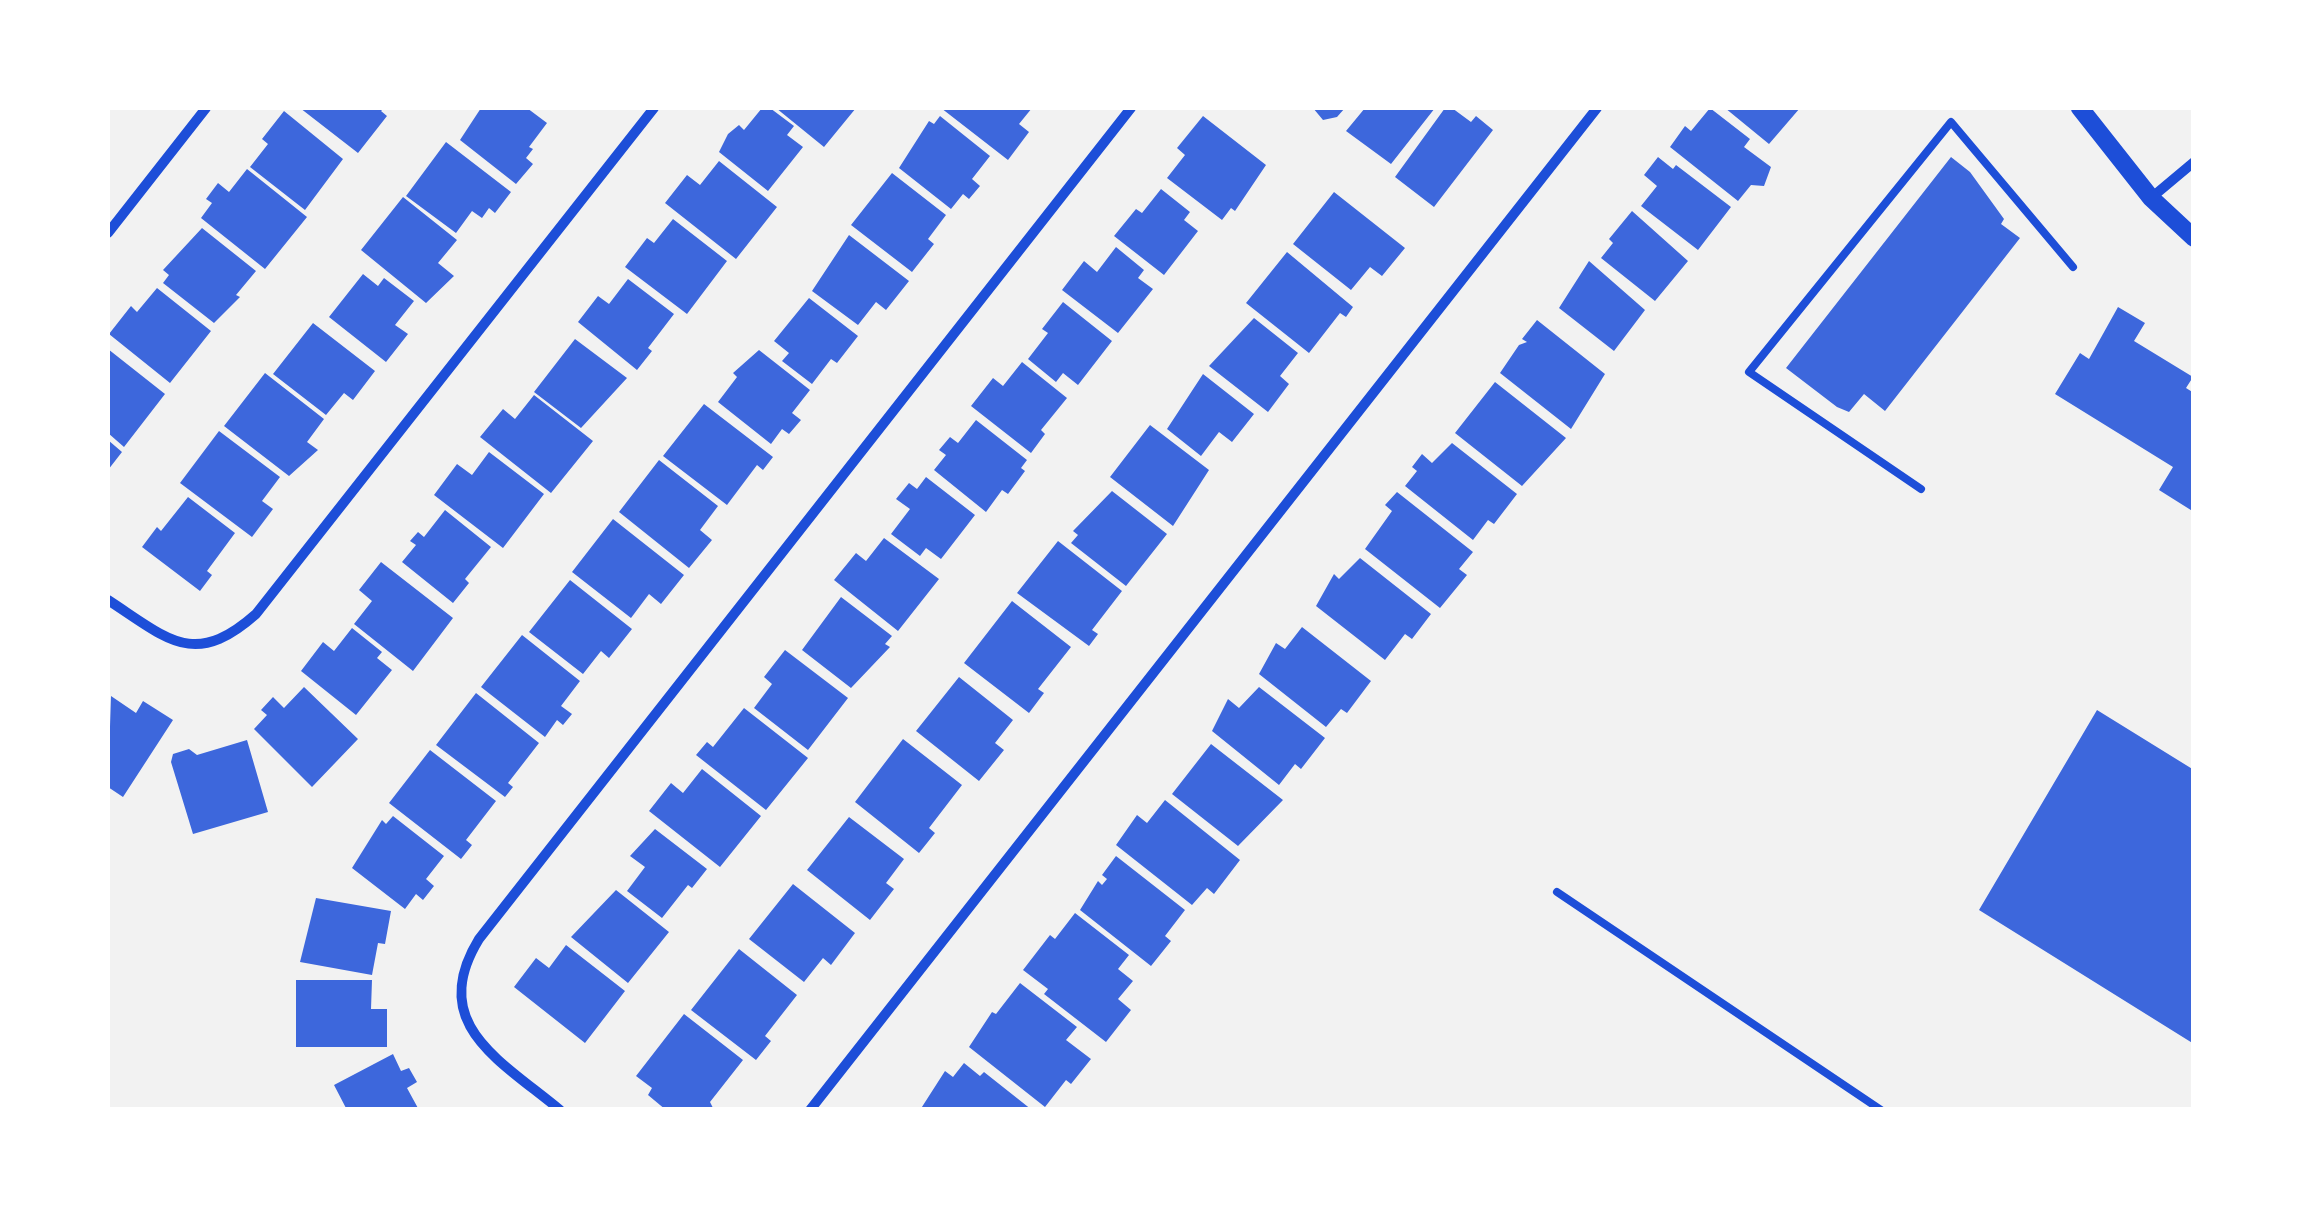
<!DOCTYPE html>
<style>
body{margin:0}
#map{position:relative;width:2301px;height:1217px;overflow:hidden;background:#f2f2f2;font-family:"DM Sans",sans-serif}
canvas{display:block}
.frame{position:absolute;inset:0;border:110px solid #fff;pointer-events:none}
</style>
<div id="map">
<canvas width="2301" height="1217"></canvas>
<div class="frame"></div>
</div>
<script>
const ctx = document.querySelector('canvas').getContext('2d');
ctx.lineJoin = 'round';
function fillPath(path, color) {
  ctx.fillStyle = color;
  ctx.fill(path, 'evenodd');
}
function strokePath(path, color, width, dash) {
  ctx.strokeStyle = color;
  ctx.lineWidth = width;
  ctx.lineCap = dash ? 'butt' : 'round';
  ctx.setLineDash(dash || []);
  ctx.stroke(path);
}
fillPath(new Path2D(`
 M300 108H384L381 111 387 116 358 153Z
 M481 108H527L547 123 529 147 533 149 526 158 533 164 516 184 460 140Z
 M762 108H770L794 126 787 135 803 147 768 191 719 152 728 134 739 125 744 130Z
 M776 108H856L824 147Z
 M941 108H1032L1019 124 1029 132 1008 160Z
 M1313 108H1345L1337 117 1323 120Z
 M1365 108H1435L1391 164 1346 131Z
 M1445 108H1452L1471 122 1476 116 1493 130 1434 207 1395 177Z
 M1710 108 1750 139 1744 147 1771 167 1764 186 1751 185 1738 201 1670 147 1685 126 1691 131Z
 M1725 108H1800L1769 144Z
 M284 111 343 159 305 210 250 167 268 144 262 139Z
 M940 116 990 156 972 179 980 186 969 199 963 194 951 209 899 168 929 121 934 124Z
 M1203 116 1266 165 1235 211 1231 208 1222 220 1167 178 1185 155 1177 148Z
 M446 142 511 192 495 213 489 208 482 218 472 211 456 233 406 196Z
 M1658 157 1673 169 1676 165 1731 207 1698 250 1641 206 1657 186 1644 175Z
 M1951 157 1970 172 2004 219 2001 224 2020 238 1885 411 1864 394 1849 412 1837 407 1786 368Z
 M719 161 777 207 736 259 665 203 687 175 700 185Z
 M247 169 307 217 265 269 201 218 212 203 206 199 218 183 229 192Z
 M892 173 946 215 928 239 934 244 912 272 851 225Z
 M1161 189 1190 212 1184 220 1198 231 1164 275 1114 236 1136 209 1142 213Z
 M1334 192 1405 248 1382 276 1370 267 1351 290 1293 244Z
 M403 197 457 240 438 263 454 276 426 303 361 250Z
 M1632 211 1688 261 1655 301 1601 258 1613 243 1609 239Z
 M673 219 727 261 687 314 625 267 647 238 654 243Z
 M202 228 256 271 236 295 240 297 214 323 163 283 169 275 163 270Z
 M849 235 909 281 886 310 876 302 858 325 812 291Z
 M1116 247 1144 270 1138 278 1153 289 1118 333 1062 290 1084 261 1097 272Z
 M1287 252 1353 307 1346 317 1340 313 1309 353 1246 303Z
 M1589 261 1645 310 1614 351 1559 308Z
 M363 274 378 286 384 278 414 301 395 325 408 334 386 362 329 317Z
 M628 279 674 314 648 348 652 351 637 370 578 322 598 296 609 304Z
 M157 288 211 331 170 383 109 334 131 306 137 312Z
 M809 298 858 336 837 363 831 359 812 384 782 361 789 353 774 341Z
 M1063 302 1112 341 1078 385 1063 373 1056 382 1028 359 1048 333 1042 329Z
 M2118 307 2145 323 2134 341 2193 377 2186 388 2194 393V512L2159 490 2173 467 2055 394 2080 353 2089 359Z
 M1254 318 1298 353 1280 376 1289 384 1268 412 1209 366Z
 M1537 320 1605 374 1571 429 1500 373 1519 345 1527 342 1522 339Z
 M313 323 375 371 353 400 344 393 326 415 273 374Z
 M575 339 627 378 581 428 534 392Z
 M108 349 165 394 124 447 108 433Z
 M759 350 810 390 792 413 801 420 789 434 782 429 771 444 718 402 737 377 733 373Z
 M1022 362 1067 398 1041 430 1045 434 1031 453 971 406 993 378 1003 386Z
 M265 373 324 419 307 442 318 450 289 476 224 426Z
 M1203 374 1254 414 1232 442 1219 432 1201 456 1167 429Z
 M1495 382 1566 438 1522 486 1455 433Z
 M534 395 593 441 551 493 480 437 503 409 515 419Z
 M704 404 773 457 763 470 757 465 727 505 663 456Z
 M976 420 1027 460 1021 468 1025 471 1008 494 1002 490 986 512 934 470 946 455 939 450 950 437 958 443Z
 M1150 425 1209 470 1173 526 1110 477Z
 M219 431 280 477 262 501 273 509 252 537 180 483Z
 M108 440 122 452 108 470Z
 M1452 443 1517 494 1494 524 1488 520 1473 540 1405 486 1417 471 1412 467 1422 454 1432 463Z
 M489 452 544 494 503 548 434 495 457 464 472 475Z
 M659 460 718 506 700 530 712 540 689 568 619 512Z
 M926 477 975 515 941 559 926 548 920 556 891 534 910 509 896 499 909 483 917 489Z
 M1112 491 1167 534 1126 586 1071 543 1078 535 1073 531Z
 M1397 492 1473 552 1459 569 1467 575 1440 608 1365 549 1392 511 1385 505Z
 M188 497 235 533 207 571 212 575 200 591 142 547 157 527 161 531Z
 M445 510 491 547 465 579 469 583 453 603 402 562 416 545 410 541 418 532 424 537Z
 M613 519 684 575 661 604 649 594 631 618 572 572Z
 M884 538 939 579 898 631 834 580 856 553 866 561Z
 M1058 541 1122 591 1092 630 1098 634 1089 646 1017 593Z
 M1360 558 1431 614 1412 639 1405 634 1385 660 1316 606 1334 574 1339 579Z
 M381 562 453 618 413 671 354 624 372 601 359 590Z
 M570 580 632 629 609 658 601 651 583 674 529 632Z
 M841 597 892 636 885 644 890 647 851 688 802 650Z
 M1012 601 1071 647 1038 689 1044 693 1029 713 964 663Z
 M1302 627 1371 681 1347 713 1341 709 1326 727 1259 674 1276 643 1285 649Z
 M352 628 382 652 377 658 392 670 356 715 301 671 323 642 334 651Z
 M522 635 580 681 561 706 572 714 563 725 557 720 545 737 481 687Z
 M785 650 848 698 808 750 754 708 772 684 764 677Z
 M959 677 1013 720 995 743 1004 750 979 781 916 731Z
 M304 687 358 739 312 787 254 729 267 715 261 710 273 697 284 708Z
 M1259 687 1325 738 1301 769 1295 764 1279 785 1212 731 1228 699 1239 708Z
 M476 693 539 743 508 783 513 787 505 797 436 745Z
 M111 696 136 713 143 701 173 720 123 797 108 787Z
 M744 708 808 758 766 810 696 755 707 742 713 747Z
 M2097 710 2194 770V1044L1979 910Z
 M903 739 962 785 929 828 935 833 919 853 855 802Z
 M247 740 268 812 193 834 171 762 173 754 189 749 197 755Z
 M1211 744 1283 800 1238 846 1172 794Z
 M430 750 496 801 466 840 472 845 461 859 389 803Z
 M702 769 761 816 720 867 649 811 671 783 683 793Z
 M1165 800 1240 860 1214 894 1207 888 1192 905 1116 845 1137 815 1147 823Z
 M393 816 444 856 426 879 434 886 423 900 416 894 405 909 352 868 382 820 386 824Z
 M849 817 904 859 886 883 894 889 870 920 807 870Z
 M655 829 707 869 692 888 688 885 662 918 627 891 645 867 630 856Z
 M1116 856 1185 910 1165 936 1171 941 1151 966 1080 910 1098 881 1102 885 1107 879 1102 875Z
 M793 884 855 933 831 965 823 958 804 982 749 939Z
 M616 890 669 932 628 983 571 937Z
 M316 898 391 911 385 944 378 943 372 975 300 962Z
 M1075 913 1129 955 1118 969 1133 981 1118 999 1131 1010 1106 1042 1044 994 1048 989 1023 970 1050 935 1055 939Z
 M566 945 625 991 585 1043 514 987 536 958 549 968Z
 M739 949 797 995 765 1036 771 1041 756 1060 691 1010Z
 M296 980H372L371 1009H387V1047H296Z
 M1020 983 1077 1027 1066 1040 1091 1059 1071 1084 1066 1080 1045 1107 969 1047 992 1012 996 1014Z
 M684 1014 743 1060 710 1102 714 1110H666L648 1095 652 1088 636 1076Z
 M393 1054 401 1071 409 1068 417 1082 407 1088 419 1110H347L334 1085Z
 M964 1063 980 1076 984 1072 1032 1110H920L945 1071 953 1077Z`), '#3d67dc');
strokePath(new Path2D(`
 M1921 489 1749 372 1951 122 2073 267
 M1557 892 1881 1110`), '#1d4ed8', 8);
strokePath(new Path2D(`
 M2151 198 2194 162
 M108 233 206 108
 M108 600C168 639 194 669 256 614L654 108
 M560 1110C500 1060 427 1024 479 939L1131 108
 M810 1110 1597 108`), '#1d4ed8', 10);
strokePath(new Path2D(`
 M2080 108 2151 198 2194 238`), '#1d4ed8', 18);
</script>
